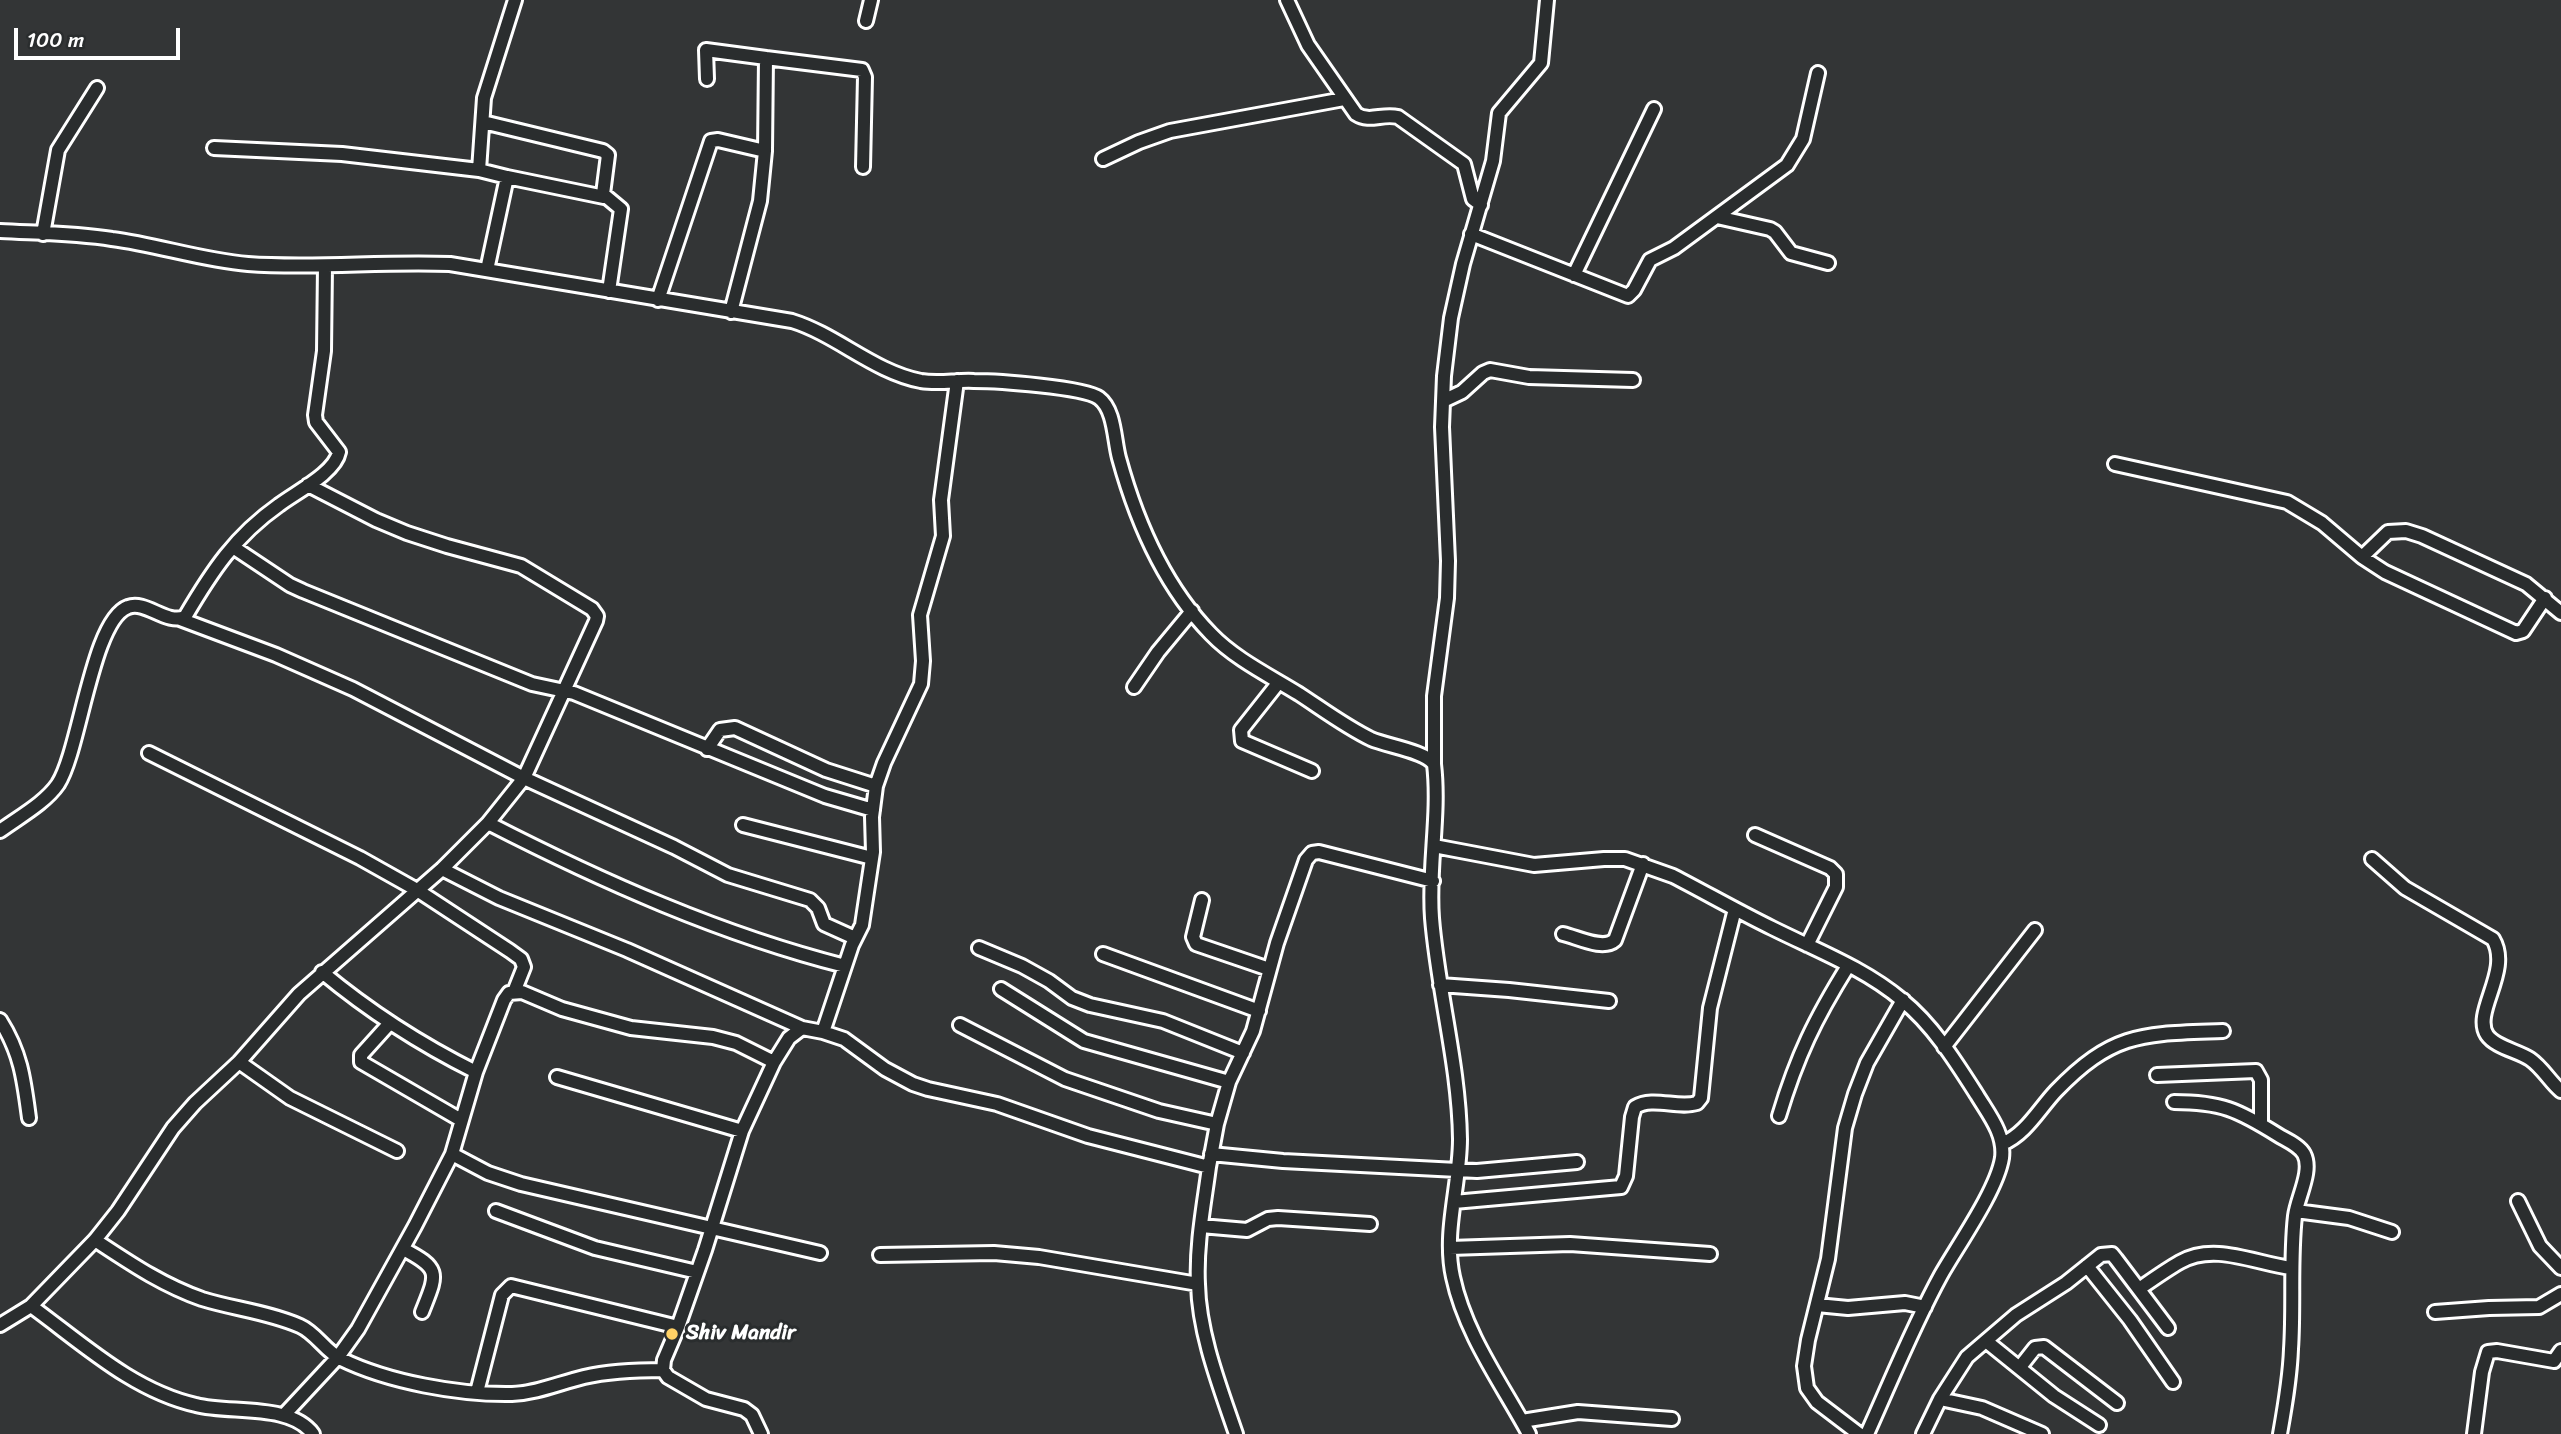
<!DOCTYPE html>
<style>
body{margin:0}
#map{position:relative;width:2561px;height:1434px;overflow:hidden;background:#333536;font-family:Sriracha,sans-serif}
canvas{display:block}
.scale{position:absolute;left:14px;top:28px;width:166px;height:32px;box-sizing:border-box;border:4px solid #fff;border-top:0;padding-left:9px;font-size:21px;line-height:24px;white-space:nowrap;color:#fff;-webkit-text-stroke:5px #2a2d2e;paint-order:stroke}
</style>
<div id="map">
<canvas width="2561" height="1434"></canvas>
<div class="scale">100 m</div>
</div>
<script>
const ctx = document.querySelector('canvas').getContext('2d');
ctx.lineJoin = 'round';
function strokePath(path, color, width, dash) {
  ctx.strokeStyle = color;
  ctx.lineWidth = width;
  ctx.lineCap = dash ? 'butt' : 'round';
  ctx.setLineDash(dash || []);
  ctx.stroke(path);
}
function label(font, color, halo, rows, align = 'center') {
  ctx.font = font + ' Sriracha,sans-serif';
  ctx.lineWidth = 6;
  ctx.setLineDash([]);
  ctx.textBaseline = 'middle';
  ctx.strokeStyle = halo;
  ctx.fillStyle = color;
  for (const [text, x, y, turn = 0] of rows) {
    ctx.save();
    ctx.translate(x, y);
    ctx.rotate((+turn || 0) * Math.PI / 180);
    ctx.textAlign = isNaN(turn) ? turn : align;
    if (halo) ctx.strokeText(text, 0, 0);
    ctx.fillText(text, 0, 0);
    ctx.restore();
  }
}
const minor = new Path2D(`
 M1287 0 1308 45 1356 114C1370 123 1382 113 1398 117L1464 164 1473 199 1481 205
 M866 21 871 0
 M707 79 706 50 766 58
 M483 122 603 151 608 155 603 194 621 209 609 291
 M214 148 342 154 479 170
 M1103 159 1139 142 1170 131 1344 99
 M507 177 604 197
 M1717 217 1770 229 1775 232 1791 253 1828 263
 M0 231C37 233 75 233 112 239 158 245 201 260 248 264 315 269 383 261 450 264L792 321C837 335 874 372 921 381 939 384 956 380 974 381 996 381 1084 387 1099 398 1115 410 1114 440 1119 458 1136 520 1165 587 1211 634 1235 659 1270 676 1299 694 1322 709 1346 727 1371 739 1387 746 1425 751 1434 764 1440 815 1428 867 1432 918 1438 992 1459 1065 1460 1139 1460 1185 1443 1232 1453 1277 1465 1334 1502 1384 1529 1434
 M43 234 58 150 97 88
 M1471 234 1628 296 1634 290 1650 260 1674 248 1787 165 1803 139 1818 73
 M487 270 507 177 479 170 484 98 515 0
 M1574 275 1654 109
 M658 300 711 141 718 140 765 151
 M731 312 760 201 765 151 766 58 862 70 865 77 863 167
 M1443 401 1462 392 1483 373 1490 370 1529 377 1633 380
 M2115 464 2287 502 2322 523 2362 557 2388 532 2406 531 2422 536 2526 584 2561 613
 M233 547 290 585 303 591 532 684 574 693 825 796 873 810
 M2362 557 2385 572 2516 633 2523 631 2545 598
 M180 619 276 655 353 689 524 778 674 847 728 875 810 900 818 908 824 924 855 938
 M1279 682 1241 730 1242 741 1312 771
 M1134 687 1158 652 1192 611
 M707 749 720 730 735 728 826 770 876 786
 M149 753 360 858 417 890 510 951 521 959 524 967 514 992
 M1434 764V696L1447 598 1448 561 1442 427 1444 376 1451 318 1463 264 1493 161 1499 113 1541 63 1547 0
 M488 823C601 881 722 935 845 966
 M743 825 872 858
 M0 831C19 817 45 803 58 784 80 750 92 620 128 607 146 600 166 625 185 617 212 571 235 536 279 505 296 492 335 473 339 452L316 422 315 415 324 351 325 266
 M1755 835 1830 868 1836 874V887L1807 945
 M1434 846 1534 865 1604 859H1625L1673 876C1706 893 1739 912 1772 928 1816 950 1864 968 1902 1000 1933 1025 1956 1062 1977 1095 1989 1115 2005 1134 2002 1158 1997 1190 1958 1245 1941 1275 1913 1326 1891 1381 1867 1434
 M2372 859 2405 888 2493 939C2512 971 2472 1012 2487 1035 2495 1047 2518 1051 2530 1059 2543 1068 2550 1082 2561 1091
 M442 869 499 898 627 950 802 1028 823 1032 844 1039 885 1069 913 1084 928 1089 997 1104 1088 1136 1209 1167C1204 1205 1196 1245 1198 1284 1199 1334 1220 1387 1236 1434
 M1202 900 1193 937 1196 944 1269 969
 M1563 934C1577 937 1603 951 1615 940L1643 864
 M979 948 1022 966 1049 981 1072 998 1090 1005 1163 1021 1243 1053
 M1103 954 1259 1011
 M322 972C370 1012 420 1044 476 1072
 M1440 985 1509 990 1609 1001
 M1001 989 1084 1041 1229 1082
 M0 1020C21 1053 24 1080 29 1118
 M389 1024 361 1055V1062L461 1120
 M960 1025 1065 1079 1159 1111 1217 1124
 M823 1032 852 945 862 925 873 852 872 817 876 786 884 763 921 684 923 661 920 615 943 536 941 500 957 381
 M1944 1047 2035 930
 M239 1062 290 1098 397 1151
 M2157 1075 2256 1071 2261 1080V1124
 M557 1077 742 1131
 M2174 1102C2221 1102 2238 1110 2278 1135 2286 1140 2299 1145 2304 1154 2313 1171 2297 1198 2295 1216 2290 1260 2294 1305 2291 1349 2290 1378 2285 1406 2280 1434
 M1779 1116C1797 1056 1815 1019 1848 966
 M2002 1144C2026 1134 2039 1109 2056 1091 2114 1031 2144 1034 2223 1031
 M452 1154 488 1173 521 1184 820 1253
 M1211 1154 1283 1161 1477 1171 1577 1162
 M1209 1167 1217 1124 1229 1082 1253 1031 1277 943 1306 860 1312 853 1319 852 1433 881
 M2518 1201 2540 1246 2561 1268
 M1454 1202 1621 1187 1626 1176 1632 1117 1635 1107C1653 1096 1678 1109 1697 1103L1701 1098 1710 1008 1735 909
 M496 1211 595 1248 697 1272
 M2296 1211 2349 1218 2392 1232
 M1201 1226 1247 1230 1268 1219 1278 1218 1370 1224
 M95 1240C130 1263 162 1285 202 1299 234 1309 268 1312 300 1326 316 1333 325 1351 341 1359 388 1382 459 1395 512 1394 537 1393 559 1383 584 1377 610 1371 637 1370 663 1370
 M1450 1248 1570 1244 1710 1254
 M403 1249C442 1269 437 1274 422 1312
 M880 1255 994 1253 1039 1257 1198 1284
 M2087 1266 2130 1320 2173 1382
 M2139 1289C2152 1280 2166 1270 2180 1262 2215 1242 2256 1264 2292 1268
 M1817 1305 1848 1308 1905 1303 1925 1307
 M31 1306C82 1343 133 1391 196 1405 230 1414 290 1403 313 1434
 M2435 1312 2489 1308 2539 1307 2561 1294
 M0 1325 31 1306 95 1240 118 1211 173 1128 195 1103 239 1062 299 994 442 869 488 823 524 778 596 621 597 616 592 609 521 566 447 546 407 533 376 520 308 485
 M1986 1341 2054 1396 2099 1425
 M2020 1367 2035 1348 2044 1347 2117 1403
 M477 1392 502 1295 511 1286 678 1327
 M1940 1399 1982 1408 2042 1434
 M284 1415 338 1357 358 1329 415 1226 452 1154 476 1072 504 1000 509 993 522 992 562 1009 631 1028 713 1037 736 1043 774 1062
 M1522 1421 1578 1412 1672 1419
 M761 1434 752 1415 744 1409 706 1399 668 1377 663 1370 664 1360 678 1327 705 1250 742 1131 774 1062 789 1038 802 1028
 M1859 1434 1817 1402 1807 1388 1804 1366 1808 1340 1828 1259 1845 1128 1855 1094 1867 1063 1903 1000
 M1923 1434 1940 1399 1967 1357 2016 1315 2066 1283 2101 1255 2112 1254 2116 1259 2168 1328
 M2474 1434 2482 1372 2488 1352 2497 1351 2554 1361 2561 1351`);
strokePath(minor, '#fff', 18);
strokePath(minor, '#2a2d2e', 12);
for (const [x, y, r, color] of [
 [672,1334,7,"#ffd166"]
]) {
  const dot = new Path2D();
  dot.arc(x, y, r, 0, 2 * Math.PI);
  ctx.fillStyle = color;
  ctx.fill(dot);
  strokePath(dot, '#2a2d2e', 2.5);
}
label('bold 21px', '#fff', '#2a2d2e', [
 ["Shiv Mandir",686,1334]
], 'left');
</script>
